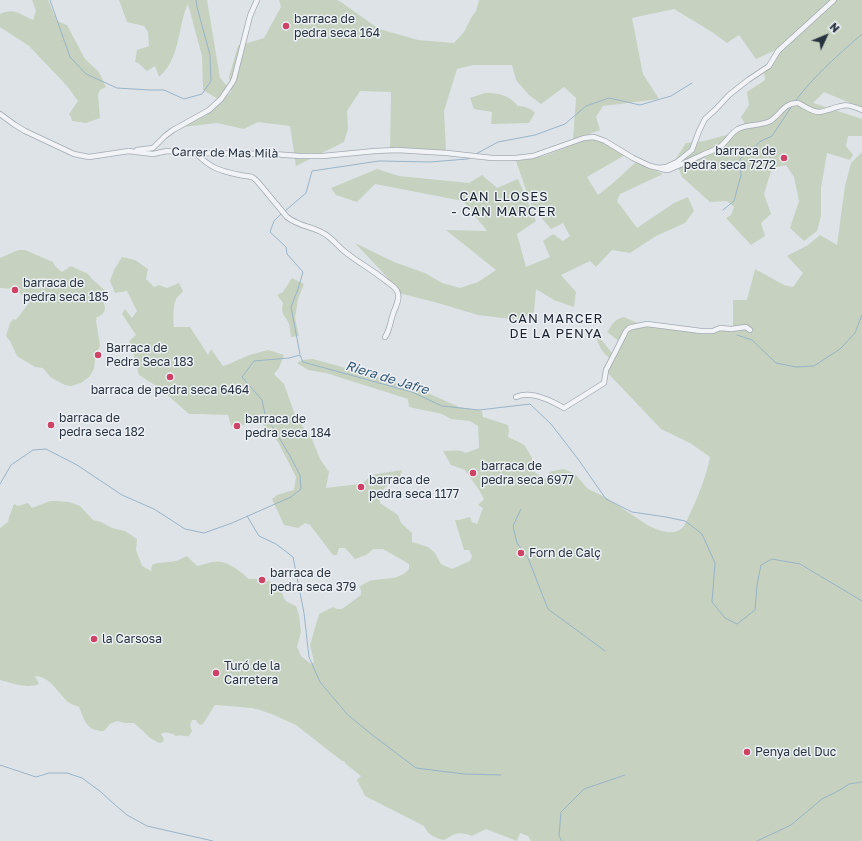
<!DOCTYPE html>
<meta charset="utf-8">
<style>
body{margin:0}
#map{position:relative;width:862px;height:841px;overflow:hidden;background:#dee3e8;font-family:"Golos Text",sans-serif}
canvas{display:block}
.north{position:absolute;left:806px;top:16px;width:40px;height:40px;-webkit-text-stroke:3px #edf1f5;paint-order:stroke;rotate:46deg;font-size:11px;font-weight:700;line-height:16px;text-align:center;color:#27323e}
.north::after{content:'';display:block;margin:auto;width:14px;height:18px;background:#27323e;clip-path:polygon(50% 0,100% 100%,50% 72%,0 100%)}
</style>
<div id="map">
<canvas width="862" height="841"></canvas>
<div class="north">N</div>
</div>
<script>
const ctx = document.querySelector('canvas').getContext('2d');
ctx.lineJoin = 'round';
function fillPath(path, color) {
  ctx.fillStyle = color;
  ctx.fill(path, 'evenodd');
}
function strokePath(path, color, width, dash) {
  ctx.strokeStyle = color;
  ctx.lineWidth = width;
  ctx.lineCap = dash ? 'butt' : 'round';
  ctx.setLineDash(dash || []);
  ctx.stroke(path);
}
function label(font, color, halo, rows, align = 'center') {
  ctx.font = font + ' "Golos Text",sans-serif';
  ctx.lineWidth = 3;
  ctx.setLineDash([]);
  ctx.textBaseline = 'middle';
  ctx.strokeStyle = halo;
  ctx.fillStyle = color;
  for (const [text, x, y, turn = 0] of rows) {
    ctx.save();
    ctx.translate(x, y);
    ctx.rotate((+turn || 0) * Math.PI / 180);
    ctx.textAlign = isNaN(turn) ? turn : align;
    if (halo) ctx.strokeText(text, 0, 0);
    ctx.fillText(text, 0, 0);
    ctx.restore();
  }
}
fillPath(new Path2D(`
 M32 0H48L57 21 67 25 85 59 99 72 106 87 100 90 98 95 100 118 86 123 72 121 71 117 69 114 78 101 67 86 29 46 0 27V14C15 7 20 15 33 20L36 11Z
 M119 0H207L220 78 228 87 218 99 203 90 202 56 188 4C180 20 180 42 172 59 169 66 165 71 159 77L155 66 147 71 138 63 135 62 137 50 149 46 148 32 144 26 127 22Z
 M279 0H337L341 2 379 29 418 40 454 43 464 32 471 18 476 11 479 0H862V108L824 92 813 103 862 119V136H848L846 146 853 155 850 160 827 153 821 188V216L817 231 804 241 790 228 799 201 794 177 786 165 772 168 764 194 771 214 761 223 765 236 751 245 726 218 731 215 734 207 727 201 710 202 682 177 675 160 686 143 704 141 734 133 745 124 741 117 749 105 747 92 765 80 764 73 778 49 756 59 739 35 727 43 712 32 674 9 632 18 643 74 659 99 603 106 596 117 600 130 573 140 576 98 564 87 541 104 529 95 516 80 512 65H473L457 69 444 111 446 151 390 150 391 92 360 91 347 111 348 129 344 142 296 166 290 126 258 122 244 129 217 123 183 127 206 115 231 92 229 77 238 46 264 38 281 7Z
 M485 93C500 93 508 95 518 106 525 106 530 108 535 113L529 123 491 124 492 112 474 109 470 98Z
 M593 137 615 148 625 155 587 177 598 195 612 184 636 162 663 174 620 194 617 201 637 228 674 203 688 197 694 211 685 223 656 236 630 253 612 250 596 267 590 261 561 275 576 292 574 307 554 300 536 289 534 312 518 320 478 315 438 303 399 293 387 277 355 243 394 262 425 273 442 283 460 288 478 282 496 270 446 230 487 231 463 201 375 184 357 202 336 195 331 188 377 169 399 176 469 183 482 175 497 188 518 179 536 221 517 234 526 267 550 257 543 241 553 234 563 241 570 236 563 223 551 229 532 207 516 161 544 156Z
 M862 152V841H531L528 836 520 833 517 841 486 829 472 836C459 831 456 833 444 840 435 838 428 835 424 826L365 796 357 780 361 776 346 764 344 761H342L296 725 274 715 260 710 252 708 215 705 203 724 200 725 197 722 196 720H192L190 725 192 731 189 736C184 737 181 734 176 736 171 733 166 731 161 734L164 739 163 742 159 743 150 738 143 731 134 723H125L117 721 110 724 104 731C86 731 85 721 79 707 74 705 68 703 65 699 56 690 50 677 35 676L39 684C26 689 12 683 0 680V528L8 522 9 517 14 504 18 506 28 503 32 508 50 501H57L69 502 80 506 93 520 101 522 112 528 125 531 137 539 136 550 142 566 151 571 152 565C158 562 162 563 168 562 175 562 181 559 187 556L197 566C205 564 214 560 222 562 232 564 242 573 249 579 261 578 274 580 281 591 283 594 283 597 285 600 288 603 293 604 296 606L299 615 301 632 297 647 301 656 311 664 314 662 310 645 319 614 333 607 337 609H342L361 595V590L359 587C364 584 368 581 374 580 387 578 400 580 409 569V564L383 549H373L366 555 355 559 345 548H339L337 555H333L310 525 305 523 298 528 284 525 272 499 277 495 294 490 296 477 278 442 259 420 237 427 231 426 228 415 199 414H189L158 387 139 375 134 356 129 341 136 335 122 314 125 309 132 318 137 311 127 291 115 293 110 281 114 270 122 257 135 260 148 269 146 279 154 287 159 285 167 288 179 283 183 291C181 294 178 296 176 299 173 307 173 318 174 327H190L208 355 211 349 223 366 229 364 249 355 268 350 284 355 279 368 274 374 284 384 294 412 303 427 312 439 320 459 329 472 326 488 359 484C365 483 367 478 372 475 374 474 397 471 402 470L399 479 388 485 379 493 380 503 398 515 401 523 412 533V542L428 547 435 553 441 564 452 569 470 561 472 556 469 550H464L455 520H459L470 517 472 522 477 524 483 508 478 505 484 499 479 490 465 470 451 465 443 451C451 451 459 449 466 453L479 448 478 426 470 421 451 419 442 414 409 407 408 399 326 373 308 370 297 363 302 360 313 359 412 386 459 407 482 411 483 417 508 425 509 431 508 437 521 443 525 446 532 458V461L529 466C534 472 539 476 545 479L550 472 553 471 563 469 568 471 575 474 588 489 605 497 649 526C658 530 672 536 681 529 685 526 686 522 688 518 697 499 706 478 710 457L690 443 661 429 603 368 612 360C603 354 597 345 596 333L612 353 620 342 607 332C613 324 613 320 624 317L644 326 707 333 733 326V300H747L755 269 784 285 793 287 803 273 787 256 808 245 820 235 837 245 845 186 851 163Z
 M18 250H25L53 262 55 266 62 272 71 266 88 274 92 279 109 294 102 299C106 307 107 314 97 317L96 321 100 345 95 358 94 369 89 377 81 383 71 386 65 385 50 377 43 368 35 367 17 356 10 341 6 336 10 323 13 319 16 320 29 303 17 290 14 289 0 288V258Z
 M292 278 304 284 298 299 295 318 299 336 291 337C290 333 290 328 289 324 286 315 280 316 283 303L277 295 283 292Z`), '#c6d2bf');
strokePath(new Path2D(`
 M50 0 70 57 86 74 117 88 150 90H164L184 99 202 94 211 81 210 55 197 7 196 0
 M796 100C815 75 838 55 862 34
 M476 154 498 142 535 135 565 124 586 106 609 98 640 105 671 96 692 83
 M723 210 734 201 741 175 740 159 761 141 772 136 792 106
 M285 211 306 193 312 171 379 161 430 162 467 159 470 158
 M281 214 274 221 270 232 286 247 287 254 303 272 298 289 291 307 300 354
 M737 335 752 340 776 363 796 367 814 366 840 349 855 333 862 315
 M0 484 11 465 33 450 46 449 77 465 122 495 154 509 185 529 204 533 232 523 291 497 301 489 300 475 290 456 265 414 262 400 242 377 254 361 289 358 300 355 303 362 412 392 442 406 479 410 530 404 551 424 578 459 606 499 632 512 666 517 685 521 702 534 715 563 712 602 725 618 737 624 755 610 757 585 761 565 772 559 800 564 862 601
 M521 509 513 526 517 543 528 558 548 609 605 651
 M247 516 259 536 276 544 293 557 304 613 309 657 320 682 347 714 371 734 416 768 464 774 501 775
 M0 765 36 777 49 773H67L82 778 101 792 114 804 127 815 147 826 213 841
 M562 841 559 836 561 812 584 789 625 775
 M757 841 791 825 822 799 840 790 849 784 862 782`), '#99b4c8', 1);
const tertiary = new Path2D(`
 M0 114 15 125 25 131 74 154 89 157 129 151
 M137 150 153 148 165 136 173 130 209 110 221 99 232 83 234 79 250 16 257 0
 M128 151 153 154 167 151 196 153 273 154 300 156H323L375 151 397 150 447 153 492 158H516L533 156 584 138 593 137 597 138 605 141 633 158 650 166 659 168 666 167 677 162 692 150 699 131 705 119 716 109 729 95 748 80 769 66 778 51 834 0
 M196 153C210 168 220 171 240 175 244 176 249 176 252 177 254 178 256 180 257 181L287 217C300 227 311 226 323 233 331 237 337 245 344 251 357 262 373 270 386 281 390 284 395 287 397 291 401 298 395 308 393 314 390 322 390 330 385 337
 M661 169 668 170C680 165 692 160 704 154 710 152 716 149 721 146 727 141 731 133 738 129 748 124 758 126 768 122 779 118 783 102 798 103 804 106 812 112 819 112 823 112 827 110 831 109 846 104 848 104 862 110
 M516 397C530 390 552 401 564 408L604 383 606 370 616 351 626 331 629 328 632 327 647 324 701 331H713L720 328 731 329 746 327 750 330`);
strokePath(tertiary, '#a3aab2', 6);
strokePath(tertiary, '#f1f3f6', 4.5);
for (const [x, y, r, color] of [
 [286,26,4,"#ce4265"],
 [784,158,4,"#ce4265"],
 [15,290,4,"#ce4265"],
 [98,355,4,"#ce4265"],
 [170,377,4,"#ce4265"],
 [51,425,4,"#ce4265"],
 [237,426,4,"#ce4265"],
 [473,473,4,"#ce4265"],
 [361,487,4,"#ce4265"],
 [521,553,4,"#ce4265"],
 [262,580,4,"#ce4265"],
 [94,639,4,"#ce4265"],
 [216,673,4,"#ce4265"],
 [747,752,4,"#ce4265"]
]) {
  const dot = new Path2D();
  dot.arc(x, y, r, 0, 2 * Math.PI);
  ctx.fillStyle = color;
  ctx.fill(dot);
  strokePath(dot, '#edf1f5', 1.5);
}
label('12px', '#27323e', '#edf1f5', [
 ["barraca de",294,19],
 ["pedra seca 164",294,33],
 ["barraca de",776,151,"right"],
 ["pedra seca 7272",776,165,"right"],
 ["barraca de",23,283],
 ["pedra seca 185",23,297],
 ["Barraca de",106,348],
 ["Pedra Seca 183",106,362],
 ["barraca de pedra seca 6464",170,390,"center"],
 ["barraca de",59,418],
 ["pedra seca 182",59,432],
 ["barraca de",245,419],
 ["pedra seca 184",245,433],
 ["barraca de",481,466],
 ["pedra seca 6977",481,480],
 ["barraca de",369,480],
 ["pedra seca 1177",369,494],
 ["Forn de Calç",529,553],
 ["barraca de",270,573],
 ["pedra seca 379",270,587],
 ["la Carsosa",102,639],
 ["Turó de la",224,666],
 ["Carretera",224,680],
 ["Penya del Duc",755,752]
], 'left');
label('12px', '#27323e', '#edf1f5', [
 ["Carrer de Mas Milà",225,153,1]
]);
ctx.letterSpacing = '1px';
label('13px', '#1a232f', '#edf1f5', [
 ["CAN LLOSES",504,197],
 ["- CAN MARCER",504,212],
 ["CAN MARCER",556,319],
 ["DE LA PENYA",556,334]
]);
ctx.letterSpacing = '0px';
label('italic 13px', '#315572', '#edf1f5', [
 ["Riera de Jafre",387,378,17]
]);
</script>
